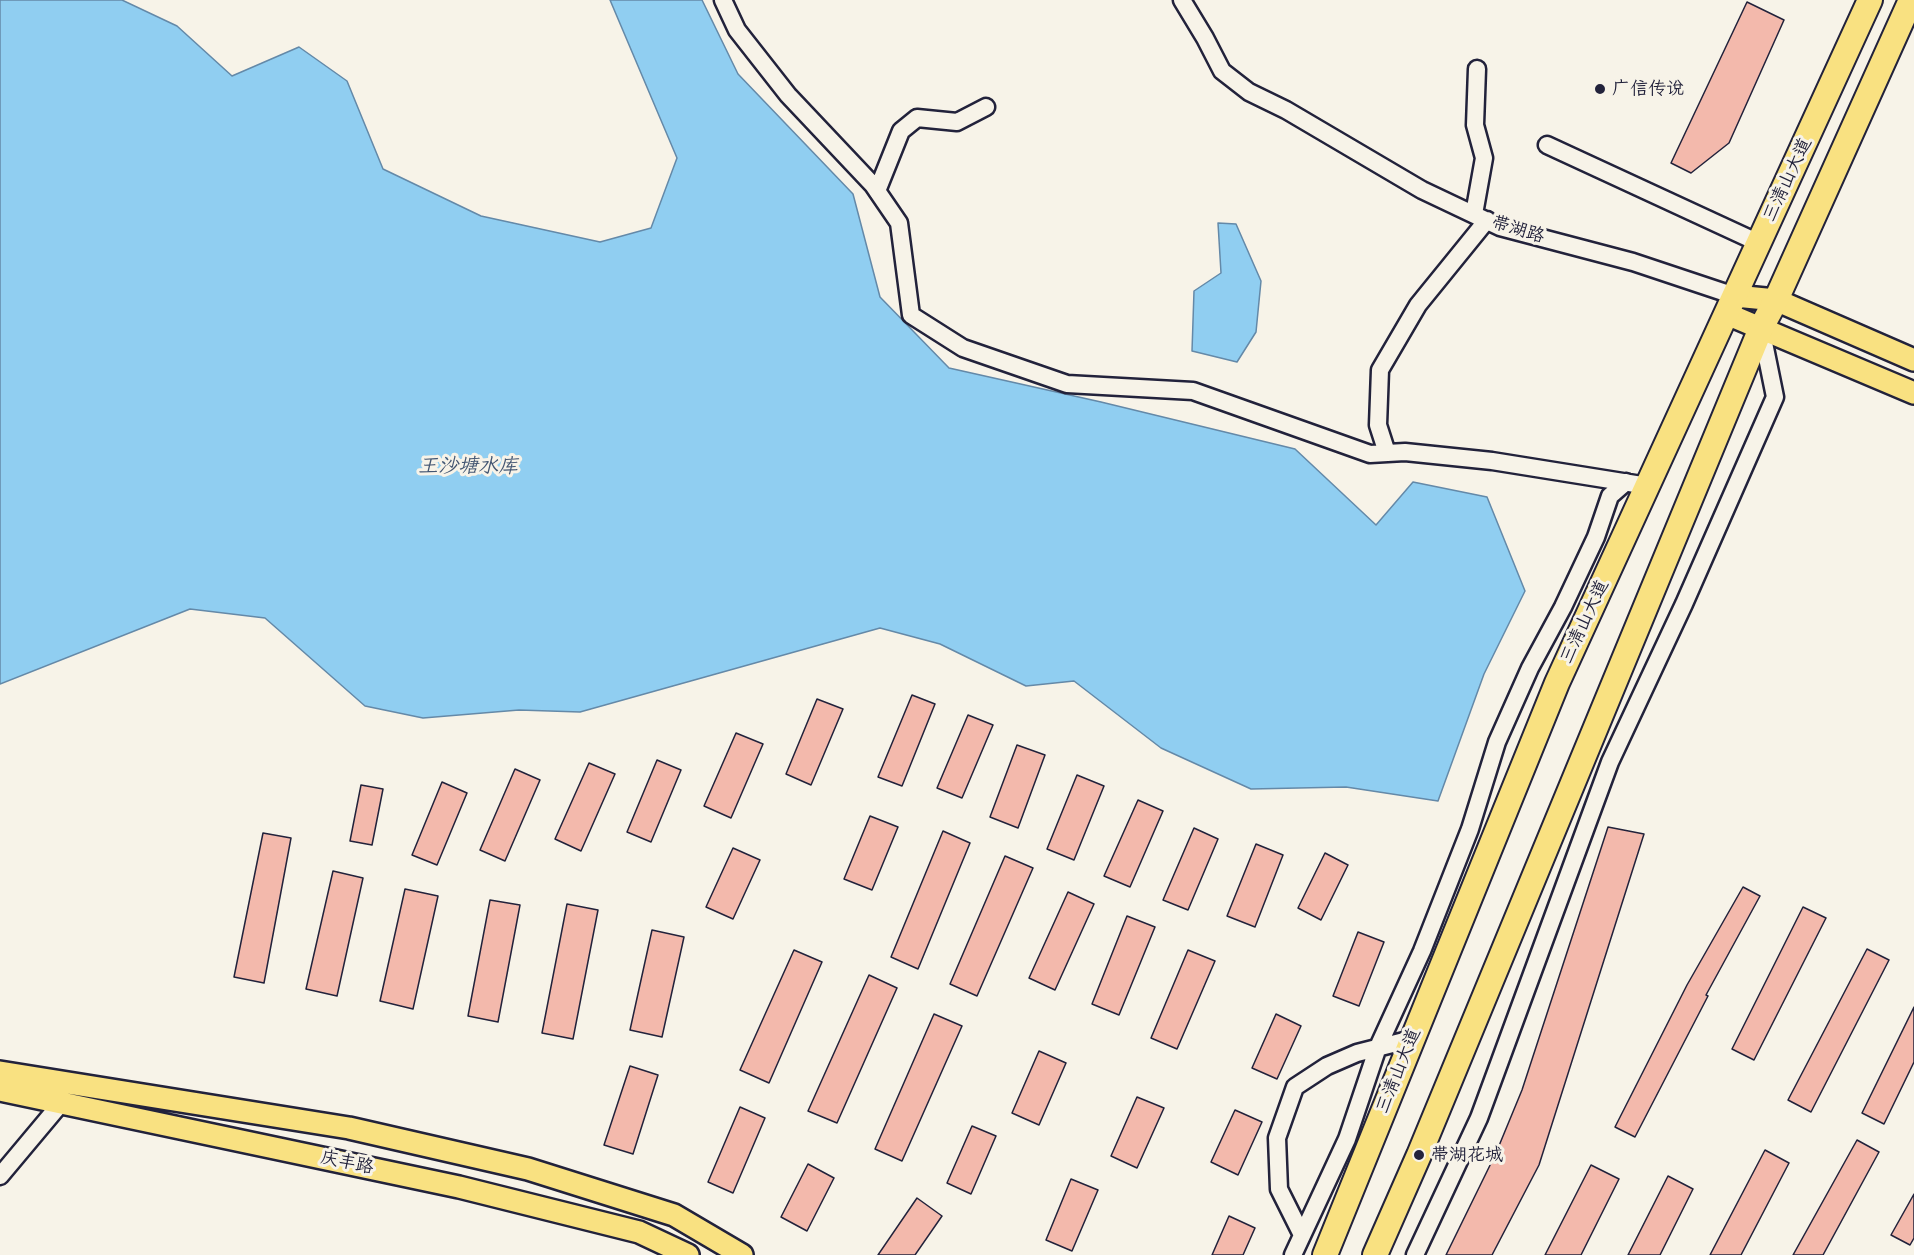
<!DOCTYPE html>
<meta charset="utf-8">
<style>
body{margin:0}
canvas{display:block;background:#f7f3e8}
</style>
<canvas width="1914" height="1255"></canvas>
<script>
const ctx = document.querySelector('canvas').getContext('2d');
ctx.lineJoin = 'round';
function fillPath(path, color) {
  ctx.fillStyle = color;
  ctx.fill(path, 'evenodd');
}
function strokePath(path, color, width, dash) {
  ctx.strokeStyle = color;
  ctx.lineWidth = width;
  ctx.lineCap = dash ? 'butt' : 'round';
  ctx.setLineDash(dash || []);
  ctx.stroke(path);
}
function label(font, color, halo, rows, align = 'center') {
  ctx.font = font + ' Pangolin,"LXGW WenKai TC",sans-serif';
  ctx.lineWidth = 6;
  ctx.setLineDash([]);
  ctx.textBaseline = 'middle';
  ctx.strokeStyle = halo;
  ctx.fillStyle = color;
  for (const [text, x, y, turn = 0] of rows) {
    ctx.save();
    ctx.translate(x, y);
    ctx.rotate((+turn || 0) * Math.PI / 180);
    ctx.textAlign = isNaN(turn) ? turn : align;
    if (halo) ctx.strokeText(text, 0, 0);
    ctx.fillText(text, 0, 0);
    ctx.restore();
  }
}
const water = new Path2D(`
 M0 0H122L177 26 232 76 299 47 347 81 383 169 481 216 600 242 651 228 677 158 610 0H702L738 74 853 194 880 297 949 368 1101 402 1295 449 1376 525 1413 482 1487 497 1525 591 1484 674 1438 801 1346 787 1251 789 1161 748 1074 681 1026 686 940 644 880 628 580 712 519 710 423 718 365 706 265 618 190 609 0 684Z
 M1218 223 1236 224 1261 281 1256 332 1237 362 1192 351 1194 291 1221 273Z`);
fillPath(water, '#90cef1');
strokePath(water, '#6489a8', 1.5);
const building = new Path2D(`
 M1747 2 1784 20 1729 143 1691 173 1671 163Z
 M912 695 935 704 902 786 878 777Z
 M817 699 843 709 811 785 786 774Z
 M968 715 993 725 962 798 937 788Z
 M736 733 763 744 731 818 704 806Z
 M1017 745 1045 755 1018 828 990 817Z
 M657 760 681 770 651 842 627 832Z
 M589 763 615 774 581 851 555 839Z
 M515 769 540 780 505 861 480 850Z
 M1077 775 1104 786 1074 860 1047 849Z
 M442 782 467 793 437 865 412 855Z
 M361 785 383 789 372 845 350 841Z
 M1138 800 1163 811 1130 887 1104 876Z
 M870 816 898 827 872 890 844 879Z
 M1608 827 1644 834 1539 1165 1492 1255H1446L1496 1153 1522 1090Z
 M1194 828 1218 839 1188 910 1163 900Z
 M943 831 970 843 918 969 891 957Z
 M263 833 291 838 264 983 234 977Z
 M1256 844 1283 855 1255 927 1227 916Z
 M733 848 760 860 733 919 706 907Z
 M1325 853 1348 865 1321 920 1298 908Z
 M1005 856 1033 868 977 996 950 984Z
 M333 871 363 878 337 996 306 989Z
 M1743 887 1760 896 1706 995 1708 996 1635 1137 1615 1127 1687 985Z
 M405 889 438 896 413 1009 380 1001Z
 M1068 892 1094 904 1055 990 1029 978Z
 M490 900 520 905 498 1022 468 1016Z
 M567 904 598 910 573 1039 542 1033Z
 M1803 907 1826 918 1754 1060 1732 1049Z
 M1127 916 1155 927 1119 1015 1092 1004Z
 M652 930 684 937 662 1037 630 1030Z
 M1358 932 1384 942 1359 1006 1333 996Z
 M1867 949 1889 960 1811 1112 1788 1100Z
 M794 950 822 962 769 1083 740 1070Z
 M1188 950 1215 961 1177 1049 1151 1038Z
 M869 975 897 988 837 1123 808 1111Z
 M1914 1007V1062L1884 1124 1862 1113Z
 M934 1014 962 1026 902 1161 875 1149Z
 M1276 1014 1301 1026 1277 1079 1252 1068Z
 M1039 1051 1066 1063 1039 1125 1012 1113Z
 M630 1066 658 1075 633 1154 604 1145Z
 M1137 1097 1164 1108 1137 1168 1111 1156Z
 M740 1107 765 1118 733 1193 708 1182Z
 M1235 1110 1262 1122 1238 1175 1211 1162Z
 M972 1126 996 1136 971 1194 947 1183Z
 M1857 1140 1879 1152 1823 1255H1793Z
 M1765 1150 1789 1163 1741 1255H1710Z
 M808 1164 834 1178 807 1231 781 1217Z
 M1591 1165 1619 1179 1581 1255H1545Z
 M1668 1176 1693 1189 1660 1255H1628Z
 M1071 1179 1098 1190 1072 1251 1046 1240Z
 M1914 1194V1238L1910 1245 1891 1235Z
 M917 1198 942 1216 915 1255H878Z
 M1229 1216 1255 1228 1243 1255H1212Z`);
fillPath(building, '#f3b9ac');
strokePath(building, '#22223b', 1.5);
const minor = new Path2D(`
 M723 0 737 30 788 95 873 185 899 223 911 315 963 348 1067 384 1193 391 1370 454 1405 452 1492 461 1648 486
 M1182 0 1205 38 1222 71 1249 92 1286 110 1422 190 1500 227 1633 262 1735 296
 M1547 145 1759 243
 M877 191 901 131 917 118 957 122 986 107
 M1474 214 1484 158 1475 125 1477 69
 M1387 453 1378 425 1380 370 1418 305 1487 220
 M0 1176 62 1102
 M1302 1235 1279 1189 1277 1138 1295 1087 1327 1066 1357 1053 1412 1039
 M1293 1255 1347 1139 1378 1047 1422 951 1470 829 1497 742 1530 668 1563 607 1596 537 1610 496 1626 482
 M1415 1255 1479 1118 1610 762 1684 604 1775 397 1761 328`);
const major = new Path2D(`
 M1735 296 1776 300 1914 360
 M1727 314 1914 393
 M0 1072 349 1128 528 1169 674 1215 742 1255
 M0 1090 459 1187 639 1232 688 1255`);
const highway = new Path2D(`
 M1325 1255 1557 683 1870 0
 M1375 1255 1419 1155 1761 328 1776 300 1911 0`);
strokePath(minor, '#22223b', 21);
strokePath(major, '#22223b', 26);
strokePath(highway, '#22223b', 28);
strokePath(minor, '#f7f3e8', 16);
strokePath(major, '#f9e181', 21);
strokePath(highway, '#f9e181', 24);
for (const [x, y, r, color] of [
 [1600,89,6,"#22223b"],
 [1419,1155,6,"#22223b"]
]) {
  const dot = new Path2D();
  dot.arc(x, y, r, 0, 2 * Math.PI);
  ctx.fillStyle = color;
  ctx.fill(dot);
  strokePath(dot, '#f7f3e8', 2);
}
label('18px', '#22223b', '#f7f3e8', [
 ["广信传说",1612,89],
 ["带湖花城",1431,1155]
], 'left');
label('18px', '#22223b', '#f7f3e8', [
 ["三清山大道",1788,180,-65],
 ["带湖路",1518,230,17],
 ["三清山大道",1585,622,-65],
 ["三清山大道",1399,1071,-68],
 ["庆丰路",347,1163,12]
]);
label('italic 20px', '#435672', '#f7f3e8', [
 ["王沙塘水库",468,467]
]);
</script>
